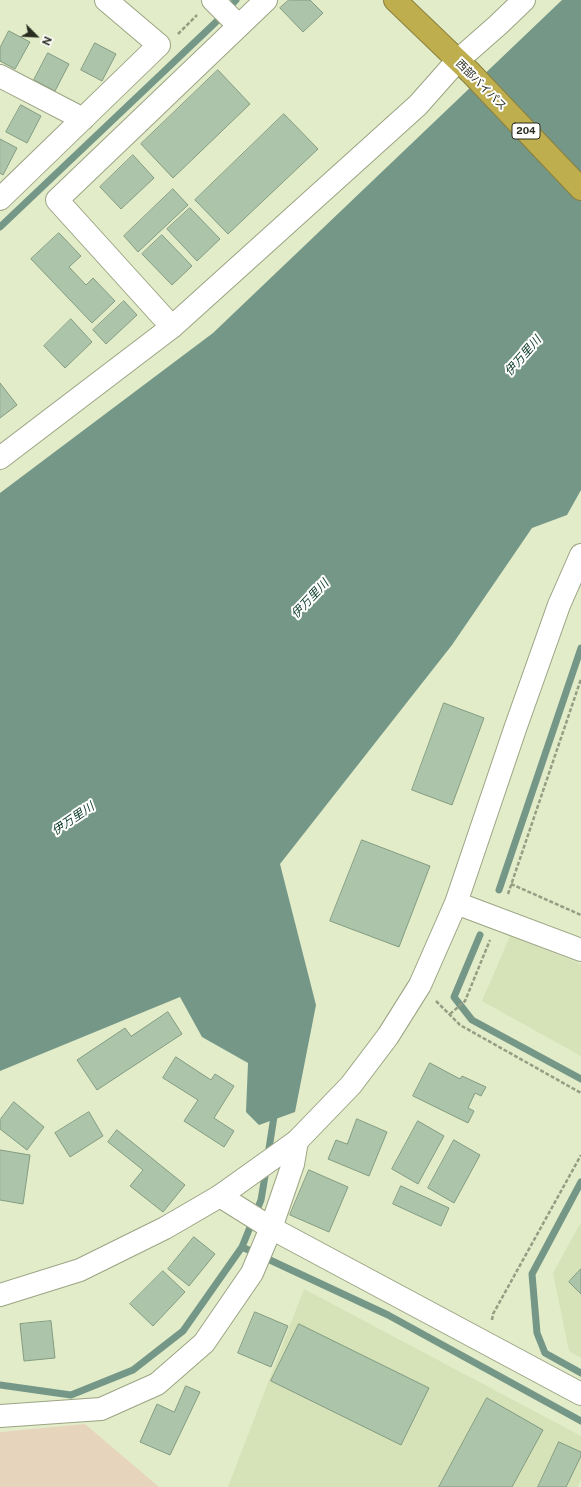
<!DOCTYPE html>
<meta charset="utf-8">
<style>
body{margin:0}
#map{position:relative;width:581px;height:1487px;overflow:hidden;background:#e2ecc9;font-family:"Public Sans",sans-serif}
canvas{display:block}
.north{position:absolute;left:16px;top:16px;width:40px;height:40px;-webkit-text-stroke:3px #fff;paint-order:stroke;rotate:114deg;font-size:11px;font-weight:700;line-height:16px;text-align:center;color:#292c1f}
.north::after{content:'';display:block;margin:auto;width:14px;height:18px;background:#292c1f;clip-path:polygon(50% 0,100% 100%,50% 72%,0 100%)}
</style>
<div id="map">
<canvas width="581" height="1487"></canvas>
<div class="north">N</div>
</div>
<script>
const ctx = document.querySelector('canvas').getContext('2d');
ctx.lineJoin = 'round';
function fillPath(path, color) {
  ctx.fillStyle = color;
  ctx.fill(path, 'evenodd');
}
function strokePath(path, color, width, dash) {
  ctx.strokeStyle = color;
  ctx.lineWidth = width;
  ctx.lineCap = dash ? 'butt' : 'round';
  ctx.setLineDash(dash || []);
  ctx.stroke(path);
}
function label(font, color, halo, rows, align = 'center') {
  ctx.font = font + ' "Public Sans","Noto Sans JP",sans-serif';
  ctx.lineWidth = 4;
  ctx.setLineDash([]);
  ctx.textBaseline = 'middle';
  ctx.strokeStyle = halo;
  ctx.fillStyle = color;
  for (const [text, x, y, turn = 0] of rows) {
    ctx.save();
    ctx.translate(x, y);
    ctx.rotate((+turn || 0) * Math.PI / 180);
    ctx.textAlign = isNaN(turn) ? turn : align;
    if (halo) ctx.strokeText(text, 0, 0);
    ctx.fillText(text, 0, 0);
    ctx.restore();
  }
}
fillPath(new Path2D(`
 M510 936 581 964V1056L482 1001Z
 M581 1222V1358L569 1351 553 1273Z
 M304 1289 581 1436V1479L578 1487H228Z`), '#d6e2b8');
fillPath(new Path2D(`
 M85 1424 159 1487H0V1432Z`), '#e6d5bc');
fillPath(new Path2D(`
 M562 0H581V490L567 515 532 528 452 645 280 864 316 1005 295 1112 259 1125 246 1112 248 1063 202 1037 180 997 0 1071V493L213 333Z`), '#759787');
strokePath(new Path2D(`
 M0 227 216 22 236 0
 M499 890 581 648
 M480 935 454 997 472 1020 581 1079
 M268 1155 275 1110
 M581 1182 532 1274 537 1333 545 1353 581 1373
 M242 1247 388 1315 581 1421
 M0 1385 71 1395 133 1370 183 1331 242 1247 261 1200 266 1170`), '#759787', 7);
const building = new Path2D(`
 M289 0H310L323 13 303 32 280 8Z
 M9 31 30 42 15 69 0 61V48Z
 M95 43 116 54 102 81 81 70Z
 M48 53 69 64 55 91 34 80Z
 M218 70 250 104 173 178 141 144Z
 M21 105 41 116 27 143 6 132Z
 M284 114 318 149 228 234 195 200Z
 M0 139 17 148 3 175 0 173Z
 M133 155 154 178 121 209 100 187Z
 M173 189 188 205 138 252 124 236Z
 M190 208 220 239 197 261 167 229Z
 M59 233 81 256 69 267 86 285 93 278 115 301 92 323 31 259Z
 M162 235 192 266 172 285 142 254Z
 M124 301 137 315 106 344 93 330Z
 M71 319 92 342 65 368 44 346Z
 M0 383 17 405 0 418Z
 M444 703 484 718 452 805 412 790Z
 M362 840 430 866 399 947 330 921Z
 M168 1012 182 1034 97 1090 77 1060 125 1028 131 1036Z
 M176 1057 211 1080 215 1074 234 1086 214 1118 234 1131 224 1147 184 1121 198 1100 163 1078Z
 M430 1063 460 1079 462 1076 486 1087 481 1096 475 1093 468 1108 474 1111 468 1123 413 1096Z
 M14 1102 44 1127 27 1150 0 1129V1120Z
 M89 1112 103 1136 70 1157 55 1133Z
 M357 1119 387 1132 369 1176 328 1159 336 1140 347 1144Z
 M418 1121 444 1136 418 1184 392 1169Z
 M117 1130 185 1185 163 1212 130 1186 143 1170 108 1142Z
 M454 1140 480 1155 454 1203 428 1188Z
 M0 1150 30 1155 23 1204 0 1200Z
 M309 1170 348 1187 329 1232 290 1215Z
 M401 1186 449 1208 441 1226 393 1204Z
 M194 1237 215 1254 189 1286 168 1269Z
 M581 1269V1294L569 1282Z
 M163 1271 185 1292 153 1326 130 1304Z
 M255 1312 288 1326 271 1367 238 1353Z
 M51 1321 55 1358 24 1361 20 1324Z
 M299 1324 429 1388 401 1445 271 1381Z
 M186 1386 200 1392 170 1455 140 1442 157 1404 174 1412Z
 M487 1398 543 1430 512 1487H439Z
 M559 1442 581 1452V1456L566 1487H538Z`);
fillPath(building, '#acc4aa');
strokePath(building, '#839c81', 1);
const street = new Path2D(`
 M213 0 239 26
 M0 76 83 119
 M0 199 159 45 106 0
 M172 327 57 200 266 0
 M220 1196 271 1228 581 1394
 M0 1416 101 1409 157 1384 204 1343 252 1273 271 1228 293 1164 297 1141`);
const secondary = new Path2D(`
 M0 458 172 327 418 105 457 61 498 25 524 0
 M456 903 581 950
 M0 1295 80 1270 165 1228 220 1196 297 1141 351 1085 388 1036 420 985 456 903 515 729 559 605 581 555`);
const highway = new Path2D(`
 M395 0 471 73 581 189`);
strokePath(street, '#9ba483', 24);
strokePath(secondary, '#9ba483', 24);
strokePath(highway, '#8a803e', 24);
strokePath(new Path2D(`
 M178 34 197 15
 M511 884 581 915
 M508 894 581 679
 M436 1001 460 1025 581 1093
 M450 1014 465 1001 490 940
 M492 1320 493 1314 581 1155`), '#969d83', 2.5, [4, 2]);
strokePath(street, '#fff', 22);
strokePath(secondary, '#fff', 22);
strokePath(highway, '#bfae4e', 22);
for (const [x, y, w] of [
 [526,131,28]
]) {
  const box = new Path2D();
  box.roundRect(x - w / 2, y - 8, w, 16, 3);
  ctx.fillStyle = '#fff';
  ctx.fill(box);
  strokePath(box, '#292c1f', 1);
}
label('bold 10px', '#292c1f', null, [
 ["204",526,131]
]);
label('11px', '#292c1f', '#fff', [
 ["西部バイパス",481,85,45]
]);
label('italic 12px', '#12412f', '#fff', [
 ["伊万里川",523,356,-49],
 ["伊万里川",310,599,-47],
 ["伊万里川",73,819,-34]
]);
</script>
